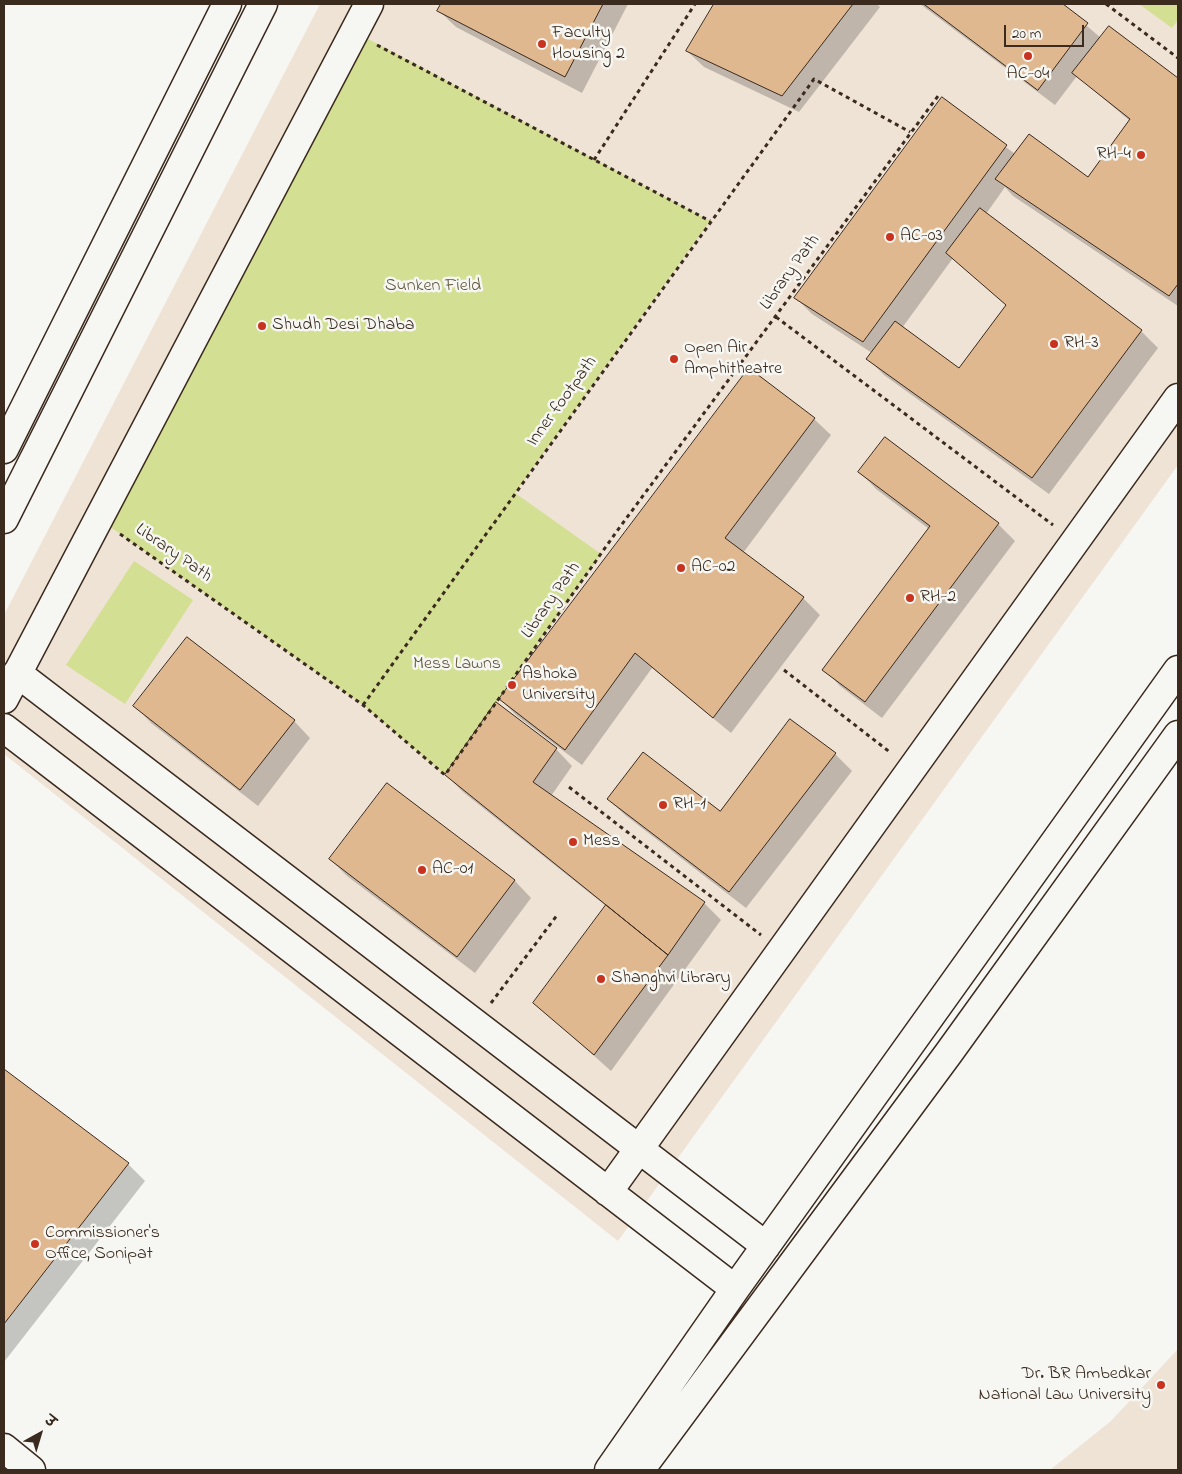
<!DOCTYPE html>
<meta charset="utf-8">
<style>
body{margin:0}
#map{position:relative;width:1182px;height:1474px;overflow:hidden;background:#f6f6f2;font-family:"Indie Flower","Playpen Sans Deva",sans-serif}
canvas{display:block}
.frame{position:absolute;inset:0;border:5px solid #3b2a1e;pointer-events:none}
.north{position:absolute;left:15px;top:1409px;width:50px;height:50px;-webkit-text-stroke:4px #f6f6f2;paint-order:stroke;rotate:39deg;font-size:14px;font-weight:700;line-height:20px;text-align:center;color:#3b2a1e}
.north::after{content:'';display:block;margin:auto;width:18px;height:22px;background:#3b2a1e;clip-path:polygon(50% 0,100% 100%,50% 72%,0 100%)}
.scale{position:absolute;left:1004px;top:25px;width:80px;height:22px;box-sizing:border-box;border:2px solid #3b2a1e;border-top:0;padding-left:6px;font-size:15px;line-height:18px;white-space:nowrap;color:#3b2a1e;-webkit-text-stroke:4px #f6f6f2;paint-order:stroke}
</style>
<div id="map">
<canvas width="1182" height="1474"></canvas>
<div class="frame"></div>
<div class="north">उ</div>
<div class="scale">20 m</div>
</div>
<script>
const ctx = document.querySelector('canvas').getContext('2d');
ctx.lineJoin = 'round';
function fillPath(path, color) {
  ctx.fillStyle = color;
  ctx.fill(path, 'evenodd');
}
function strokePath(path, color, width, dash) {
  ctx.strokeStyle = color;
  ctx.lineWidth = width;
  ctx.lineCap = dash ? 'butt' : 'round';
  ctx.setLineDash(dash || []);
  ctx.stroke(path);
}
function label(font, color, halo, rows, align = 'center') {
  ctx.font = font + ' "Indie Flower",sans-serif';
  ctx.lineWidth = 5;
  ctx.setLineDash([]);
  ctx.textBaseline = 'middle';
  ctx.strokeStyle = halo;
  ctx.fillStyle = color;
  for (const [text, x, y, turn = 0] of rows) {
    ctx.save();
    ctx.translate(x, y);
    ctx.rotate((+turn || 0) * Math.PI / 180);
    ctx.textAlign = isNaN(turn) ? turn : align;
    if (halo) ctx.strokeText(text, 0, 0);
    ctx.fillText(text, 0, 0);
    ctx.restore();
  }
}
fillPath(new Path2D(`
 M320 4H1178V465L618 1241 4 754V615Z
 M1178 1349V1470H1050L1111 1421Z`), '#efe3d5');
fillPath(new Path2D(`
 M1139 4H1178V20L1172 28Z
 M355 32 710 221 515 493 601 554 445 775 363 705 99 519Z
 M134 561 193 600 125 704 66 665Z`), '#d3df92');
fillPath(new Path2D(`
 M442 4H628L582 93 456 27 439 11Z
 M716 4H877L880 7 799 112 704 67 687 51Z
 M920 4H1061L1101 38 1110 27 1178 79V306L1013 196 1005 187 986 214 1141 331 1158 348 1049 494 884 375 868 359 872 353 812 314 796 298 942 99 1015 154 1088 178 1130 121 1077 76 1055 105ZM953 258 1007 306 960 369 902 328Z
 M814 419 831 435 743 553 803 598 820 615 731 733 652 668 582 765 517 716 500 699Z
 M885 439 998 524 1015 541 882 718 840 686 824 669 929 529 876 489 860 472Z
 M135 706 294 721 310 738 258 806 151 723Z
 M556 749 572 766 551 796 704 903 721 920 611 1071 535 1003 606 906 463 792 446 775Z
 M835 754 852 771 746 908 625 815 608 799 720 813Z
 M387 785 515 881 531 898 475 973 347 876 330 859Z
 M4 1070 128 1164 145 1181 4 1362Z`), '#0003');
const building = new Path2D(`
 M441 4H603L565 77 437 11Z
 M714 4H853L782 96 686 51Z
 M924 4H1063L1088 23 1038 90Z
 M1109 26 1178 78V284L1169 296 995 179 1029 134 1088 177 1130 119 1072 73Z
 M942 97 1007 145 863 342 794 298Z
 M980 208 1142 330 1032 478 866 359 895 321 959 368 1006 305 946 253Z
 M749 368 815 418 725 538 804 597 713 718 635 653 565 750 499 699Z
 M885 437 999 523 865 702 822 670 930 526 858 472Z
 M187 637 295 720 240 790 133 706Z
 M496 702 557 748 533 782 705 902 668 955 445 775Z
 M790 719 836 753 729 892 607 799 643 752 720 811Z
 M387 783 515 880 457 957 329 859Z
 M606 905 668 955 594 1055 533 1003Z
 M4 1069 129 1163 4 1324Z`);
fillPath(building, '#e0b890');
strokePath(building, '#3b2a1e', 1);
const minor = new Path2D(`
 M4 449 227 4
 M4 519 263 4
 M17 673 766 1246
 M4 699 369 4
 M4 728 735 1289
 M608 1192 1178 398
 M4 1448 31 1470
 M609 1470 735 1289 1178 670
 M640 1470 948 1054 1178 735`);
strokePath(minor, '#3b2a1e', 31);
strokePath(new Path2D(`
 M1106 4 1178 58
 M377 45 710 221
 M594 160 695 4
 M776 317 1053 525
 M120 534 363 705 445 775 617 531 938 96
 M784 670 891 753
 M363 705 814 79 910 132
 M569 787 761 935
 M491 1003 558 914`), '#3b2a1e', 3, [4, 4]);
strokePath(minor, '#f6f6f2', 28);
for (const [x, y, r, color] of [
 [542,44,5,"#c8321e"],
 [1028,56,5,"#c8321e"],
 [1141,155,5,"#c8321e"],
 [890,237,5,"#c8321e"],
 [262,326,5,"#c8321e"],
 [1054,344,5,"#c8321e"],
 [674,359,5,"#c8321e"],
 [681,568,5,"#c8321e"],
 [910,598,5,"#c8321e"],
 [512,685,5,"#c8321e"],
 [663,805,5,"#c8321e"],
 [573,842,5,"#c8321e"],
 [422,870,5,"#c8321e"],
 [601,979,5,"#c8321e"],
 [35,1244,5,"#c8321e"],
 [1161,1385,5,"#c8321e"]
]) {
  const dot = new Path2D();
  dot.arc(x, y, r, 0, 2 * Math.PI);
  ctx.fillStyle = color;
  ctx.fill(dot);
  strokePath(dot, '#f6f6f2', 2);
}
label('18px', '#3b2a1e', '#f6f6f2', [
 ["Faculty",552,34],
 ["Housing 2",552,55],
 ["AC-04",1028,75,"center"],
 ["RH-4",1131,155,"right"],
 ["AC-03",900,237],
 ["Shudh Desi Dhaba",272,326],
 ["RH-3",1064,344],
 ["Open Air",684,349],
 ["Amphitheatre",684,370],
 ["AC-02",691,568],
 ["RH-2",920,598],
 ["Ashoka",522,675],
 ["University",522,696],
 ["RH-1",673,805],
 ["Mess",583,842],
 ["AC-01",432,870],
 ["Shanghvi Library",611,979],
 ["Commissioner's",45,1234],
 ["Office, Sonipat",45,1255],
 ["Dr. BR Ambedkar",1151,1375,"right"],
 ["National Law University",1151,1396,"right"]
], 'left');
label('18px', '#3b2a1e', '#f6f6f2', [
 ["Library Path",791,273,-54],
 ["Inner footpath",563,402,-54],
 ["Library Path",173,554,35],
 ["Library Path",552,601,-55]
]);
label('18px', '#61573b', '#f6f6f2', [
 ["Sunken Field",433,287],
 ["Mess Lawns",457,665]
]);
</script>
